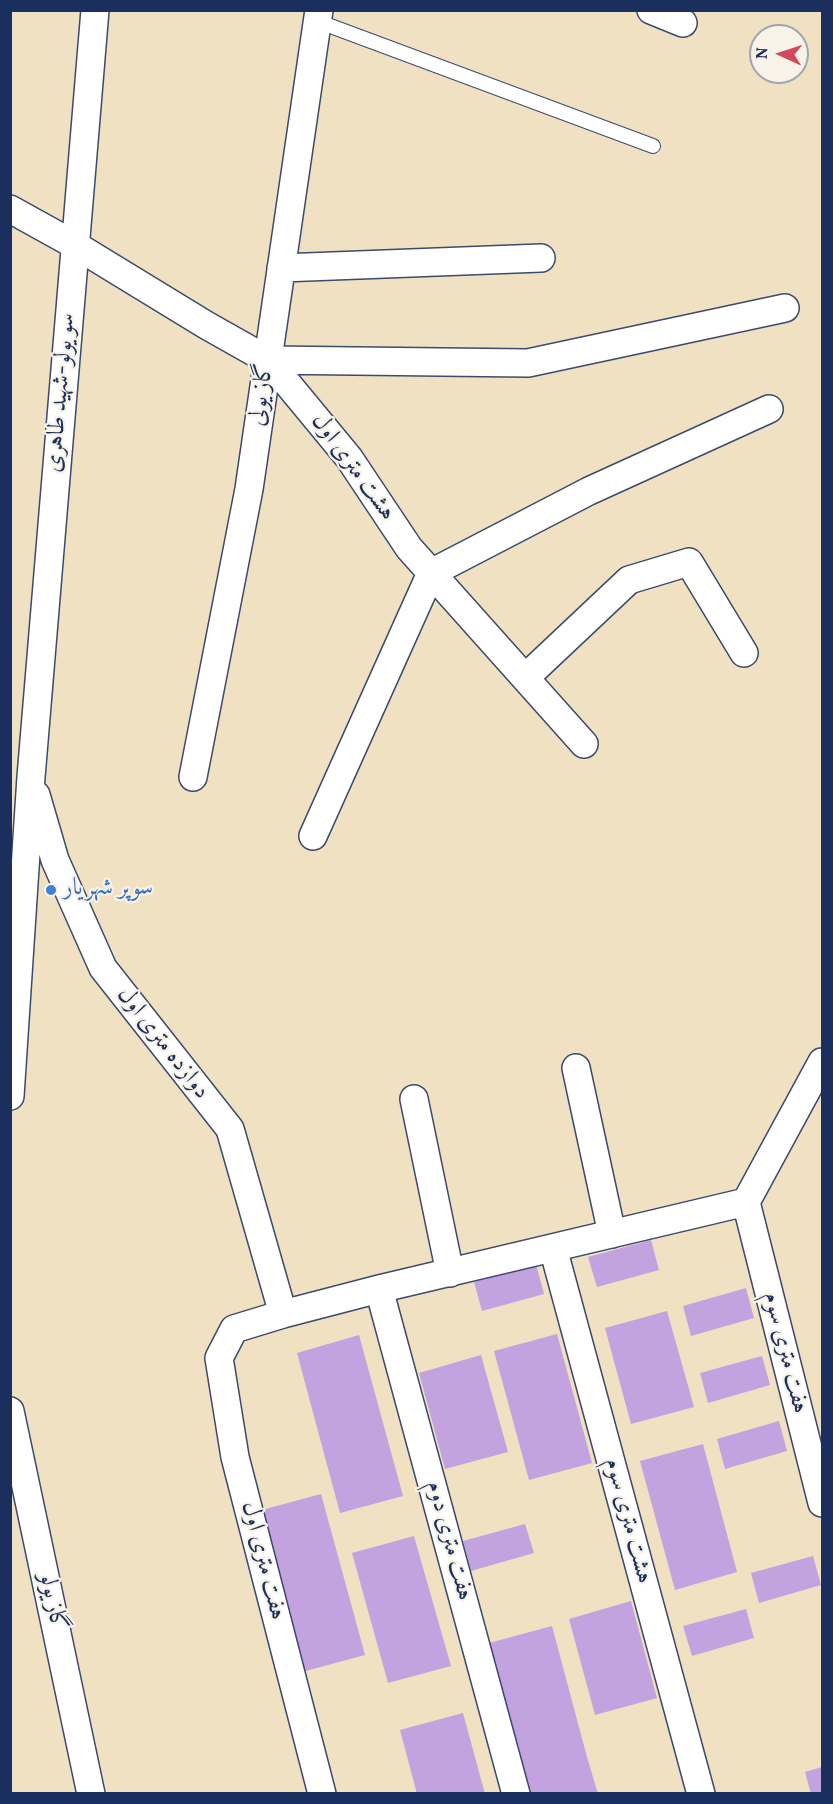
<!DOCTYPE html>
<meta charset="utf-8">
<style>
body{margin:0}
#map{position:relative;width:833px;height:1804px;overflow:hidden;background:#efe1c2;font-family:Vollkorn,serif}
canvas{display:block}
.frame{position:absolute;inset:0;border:12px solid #1b2f5e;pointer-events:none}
.north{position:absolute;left:749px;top:24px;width:60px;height:60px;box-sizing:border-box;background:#f7f3e8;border:2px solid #9fa5b1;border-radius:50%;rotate:273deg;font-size:16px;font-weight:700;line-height:24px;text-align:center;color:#1b2f5e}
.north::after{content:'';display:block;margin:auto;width:21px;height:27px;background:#d1495b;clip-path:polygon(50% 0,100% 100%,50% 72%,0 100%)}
</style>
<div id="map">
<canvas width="833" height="1804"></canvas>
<div class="frame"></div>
<div class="north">N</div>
</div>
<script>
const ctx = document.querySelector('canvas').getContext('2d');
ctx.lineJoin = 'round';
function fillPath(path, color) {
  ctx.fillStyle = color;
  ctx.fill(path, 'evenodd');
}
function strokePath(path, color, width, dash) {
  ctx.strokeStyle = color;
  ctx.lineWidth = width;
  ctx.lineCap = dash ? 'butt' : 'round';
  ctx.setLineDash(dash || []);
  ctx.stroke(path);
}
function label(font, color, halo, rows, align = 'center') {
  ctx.font = font + ' Vollkorn,Amiri,serif';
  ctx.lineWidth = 4.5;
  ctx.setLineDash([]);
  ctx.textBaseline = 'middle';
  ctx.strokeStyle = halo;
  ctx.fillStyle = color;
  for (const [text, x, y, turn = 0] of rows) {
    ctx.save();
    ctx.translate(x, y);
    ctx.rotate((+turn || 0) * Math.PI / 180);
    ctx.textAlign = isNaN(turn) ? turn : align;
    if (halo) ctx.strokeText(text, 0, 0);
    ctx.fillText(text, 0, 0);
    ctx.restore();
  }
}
fillPath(new Path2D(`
 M651 1240 659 1270 597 1287 588 1257Z
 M536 1264 544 1294 482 1311 474 1282Z
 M746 1288 754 1318 691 1336 683 1306Z
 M667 1311 694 1407 631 1424 605 1328Z
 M557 1334 592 1463 529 1480 494 1351Z
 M359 1335 403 1496 340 1513 297 1353Z
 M481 1355 508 1452 445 1469 419 1373Z
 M762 1356 770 1385 708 1403 700 1373Z
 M779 1421 787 1451 725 1469 717 1439Z
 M703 1444 737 1572 675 1590 640 1461Z
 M321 1494 365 1655 302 1672 258 1511Z
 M525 1524 534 1553 471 1571 463 1541Z
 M414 1536 451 1666 388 1683 352 1553Z
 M813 1556 821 1585 759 1603 751 1573Z
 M631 1601 657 1698 595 1715 569 1619Z
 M746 1609 754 1638 692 1656 683 1626Z
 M552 1626 587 1757 598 1794H530L516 1741 489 1643Z
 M463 1713 485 1794H417L400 1730Z
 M822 1767V1794H811L805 1772Z`), '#c3a2e0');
const service = new Path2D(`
 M317 21 653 146`);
const minor = new Path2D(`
 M651 10 683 23
 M10 209 75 245 206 325 268 360 349 458 409 548 584 744
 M281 268 541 258
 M268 360 528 363 785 308
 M525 678 629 580 689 562 744 653
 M193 777 249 489 319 10
 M36 795 55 860 103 968 230 1129 283 1314
 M313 836 431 573 589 491 769 409
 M576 1068 612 1234
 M10 1096 31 777 95 10
 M414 1099 450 1273
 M746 1202 822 1503
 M553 1248 701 1794
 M379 1289 516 1794
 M10 1411 91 1794
 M322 1794 235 1457 219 1358 234 1329 283 1314 379 1289 746 1202 822 1062`);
strokePath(service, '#3b4a6d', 16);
strokePath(minor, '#3b4a6d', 30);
strokePath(service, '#fff', 14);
strokePath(minor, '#fff', 27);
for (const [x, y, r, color] of [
 [51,890,6,"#3f7fe0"]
]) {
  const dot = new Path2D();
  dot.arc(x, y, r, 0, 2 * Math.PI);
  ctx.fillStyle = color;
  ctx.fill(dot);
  strokePath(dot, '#f7f3e8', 2);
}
label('24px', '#1b2f5e', '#f7f3e8', [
 ["سو یولو-شهید طاهری",62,393,-85],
 ["گاز یولی",263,395,-82],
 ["هشت متری اول",352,468,54],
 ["دوازده متری اول",162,1044,52],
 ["هفت متری سوم",784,1353,76],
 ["هشت متری سوم",627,1521,75],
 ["هفت متری دوم",448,1541,75],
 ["هفت متری اول",262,1561,76],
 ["گاز یولو",51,1602,78]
]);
label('24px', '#366cbe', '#f7f3e8', [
 ["سوپر شهریار",63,890]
], 'left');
</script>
